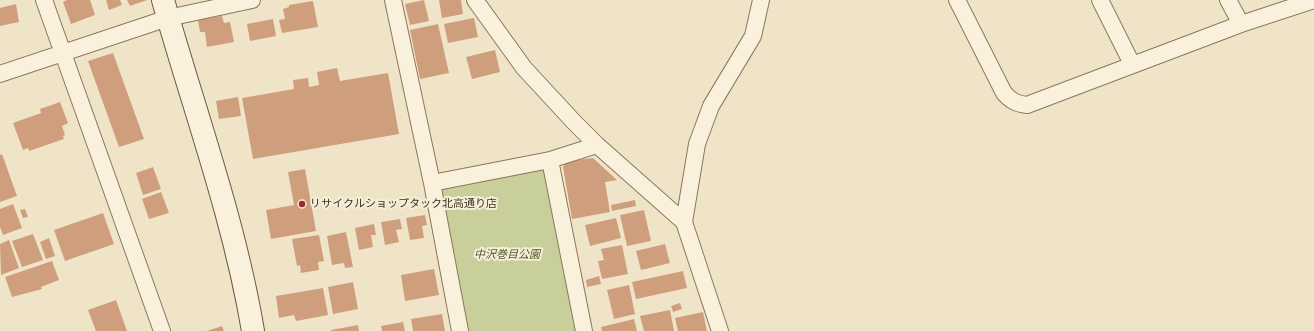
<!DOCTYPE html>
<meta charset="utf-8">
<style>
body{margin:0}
canvas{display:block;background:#f0e4c8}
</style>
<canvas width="1314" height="331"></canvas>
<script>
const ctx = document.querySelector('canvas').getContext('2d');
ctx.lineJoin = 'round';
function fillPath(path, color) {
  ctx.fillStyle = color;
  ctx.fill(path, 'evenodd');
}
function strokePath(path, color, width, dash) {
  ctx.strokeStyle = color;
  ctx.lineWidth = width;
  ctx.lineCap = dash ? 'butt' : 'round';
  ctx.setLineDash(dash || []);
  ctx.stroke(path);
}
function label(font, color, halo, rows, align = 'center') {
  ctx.font = font + ' Literata,"Noto Sans JP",serif';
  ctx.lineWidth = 4;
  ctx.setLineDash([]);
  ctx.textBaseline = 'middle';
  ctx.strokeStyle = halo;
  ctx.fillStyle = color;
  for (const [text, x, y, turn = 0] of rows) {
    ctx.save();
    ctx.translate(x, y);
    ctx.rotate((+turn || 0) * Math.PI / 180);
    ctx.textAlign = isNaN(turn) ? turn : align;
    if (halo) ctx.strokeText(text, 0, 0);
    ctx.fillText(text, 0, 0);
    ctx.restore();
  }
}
fillPath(new Path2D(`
 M550 160 584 331H460L432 183Z`), '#c9cf9b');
fillPath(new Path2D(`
 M67 0H90L95 15 71 24 63 2Z
 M106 0H120L122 5 109 10Z
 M127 0H147L130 6Z
 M424 0 429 21 410 25 405 4Z
 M439 0H461L463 14 442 18Z
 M313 1 318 27 282 33 279 20 285 19 283 9 289 7V5Z
 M16 4 19 22 0 26V8Z
 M222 16 224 23 230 22 234 42 207 47 205 32H200L198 20Z
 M474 18 478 37 448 43 444 24Z
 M273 19 276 36 250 41 247 24Z
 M438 24 449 73 420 79 410 30Z
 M495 50 500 72 472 79 466 57Z
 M113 53 144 139 119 147 88 61Z
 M337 68 340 81 388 73 399 134 253 159 242 98 294 89 293 80 308 78 309 87 319 85 317 72Z
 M238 97 241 116 219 119 216 101Z
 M60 102 68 123 62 126 65 135 63 136 64 139 29 151 28 148 23 150 13 123 41 113 40 109Z
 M2 154 17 196 0 202V155Z
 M593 158 617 180 605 182 610 212 572 219 563 167 567 161Z
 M153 167 161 189 143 195 136 173Z
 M305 169 316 231 271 239 266 210 294 205 288 172Z
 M161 192 169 213 149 219 142 199Z
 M635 200 636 206 612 211 611 205Z
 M13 204 22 228 3 235 0 227V209Z
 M25 209 28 217 23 218 20 210Z
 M644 210 651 241 627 246 620 215Z
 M103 213 114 244 65 261 54 230Z
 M425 215 427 225 422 226 424 238 410 240 406 218Z
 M616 218 621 238 590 246 585 225Z
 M400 219 402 229 396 230 399 242 385 245 381 222Z
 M374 224 376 235H371L373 247 359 250 355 228Z
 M346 232 353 267 345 268 344 263 332 265 327 236Z
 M33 234 43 260 22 267 12 241Z
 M319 235 324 261 318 262 319 270 301 273 300 265 297 266 292 239Z
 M49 238 55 256 46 259 40 242Z
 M9 240 19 268 1 275 0 244Z
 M665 244 670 263 641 270 636 251Z
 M622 245 628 274 602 279 598 261 604 260 601 249Z
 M52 261 59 280 41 287 42 289 12 297 5 277Z
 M434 269 439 295 405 301 401 275Z
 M683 271 687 288 636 299 632 282Z
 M599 276 601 284 587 287 586 280Z
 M353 282 358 309 333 314 328 287Z
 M629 285 635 314 614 319 607 290Z
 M323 288 328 315 296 321 294 315 279 318 276 296Z
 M116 300 127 331H96L88 310Z
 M680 303 682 309 673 312 671 306Z
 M670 310 674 331H644L640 316Z
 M703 312 707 331H678L675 318Z
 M442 314 445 331H413L411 319Z
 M634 319 637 331H602L601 327Z
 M403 322 405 331H382L381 326Z
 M358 325 359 331H331V330Z
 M222 326 224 331H207Z`), '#cf9f7d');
const street = new Path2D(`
 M44 0 162 331
 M393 0 432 183 460 331
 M475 0 524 68 574 122 597 145 684 222 720 331
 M957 0 1004 93C1011 101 1017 104 1027 105L1241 24 1314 0
 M1100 0 1132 64
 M1228 0 1241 24
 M0 74 168 18 252 0
 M550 160 584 331
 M432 183 550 160 597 145
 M684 222 697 144 711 106 753 36 761 0`);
const secondary = new Path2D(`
 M163 0C194 110 234 218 253 331`);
strokePath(street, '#8d765c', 18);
strokePath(secondary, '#6f573f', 24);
strokePath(street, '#faf1dc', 16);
strokePath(secondary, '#faf1dc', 22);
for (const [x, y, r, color] of [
 [302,204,4,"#9e2a2b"]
]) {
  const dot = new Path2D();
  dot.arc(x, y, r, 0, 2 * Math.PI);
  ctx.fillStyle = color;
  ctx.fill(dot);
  strokePath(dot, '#f7eed8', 1.5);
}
label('11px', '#3d2e20', '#f7eed8', [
 ["リサイクルショップタック北高通り店",310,204]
], 'left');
label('italic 11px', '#4d5a26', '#f7eed8', [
 ["中沢巻目公園",507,255]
]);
</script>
